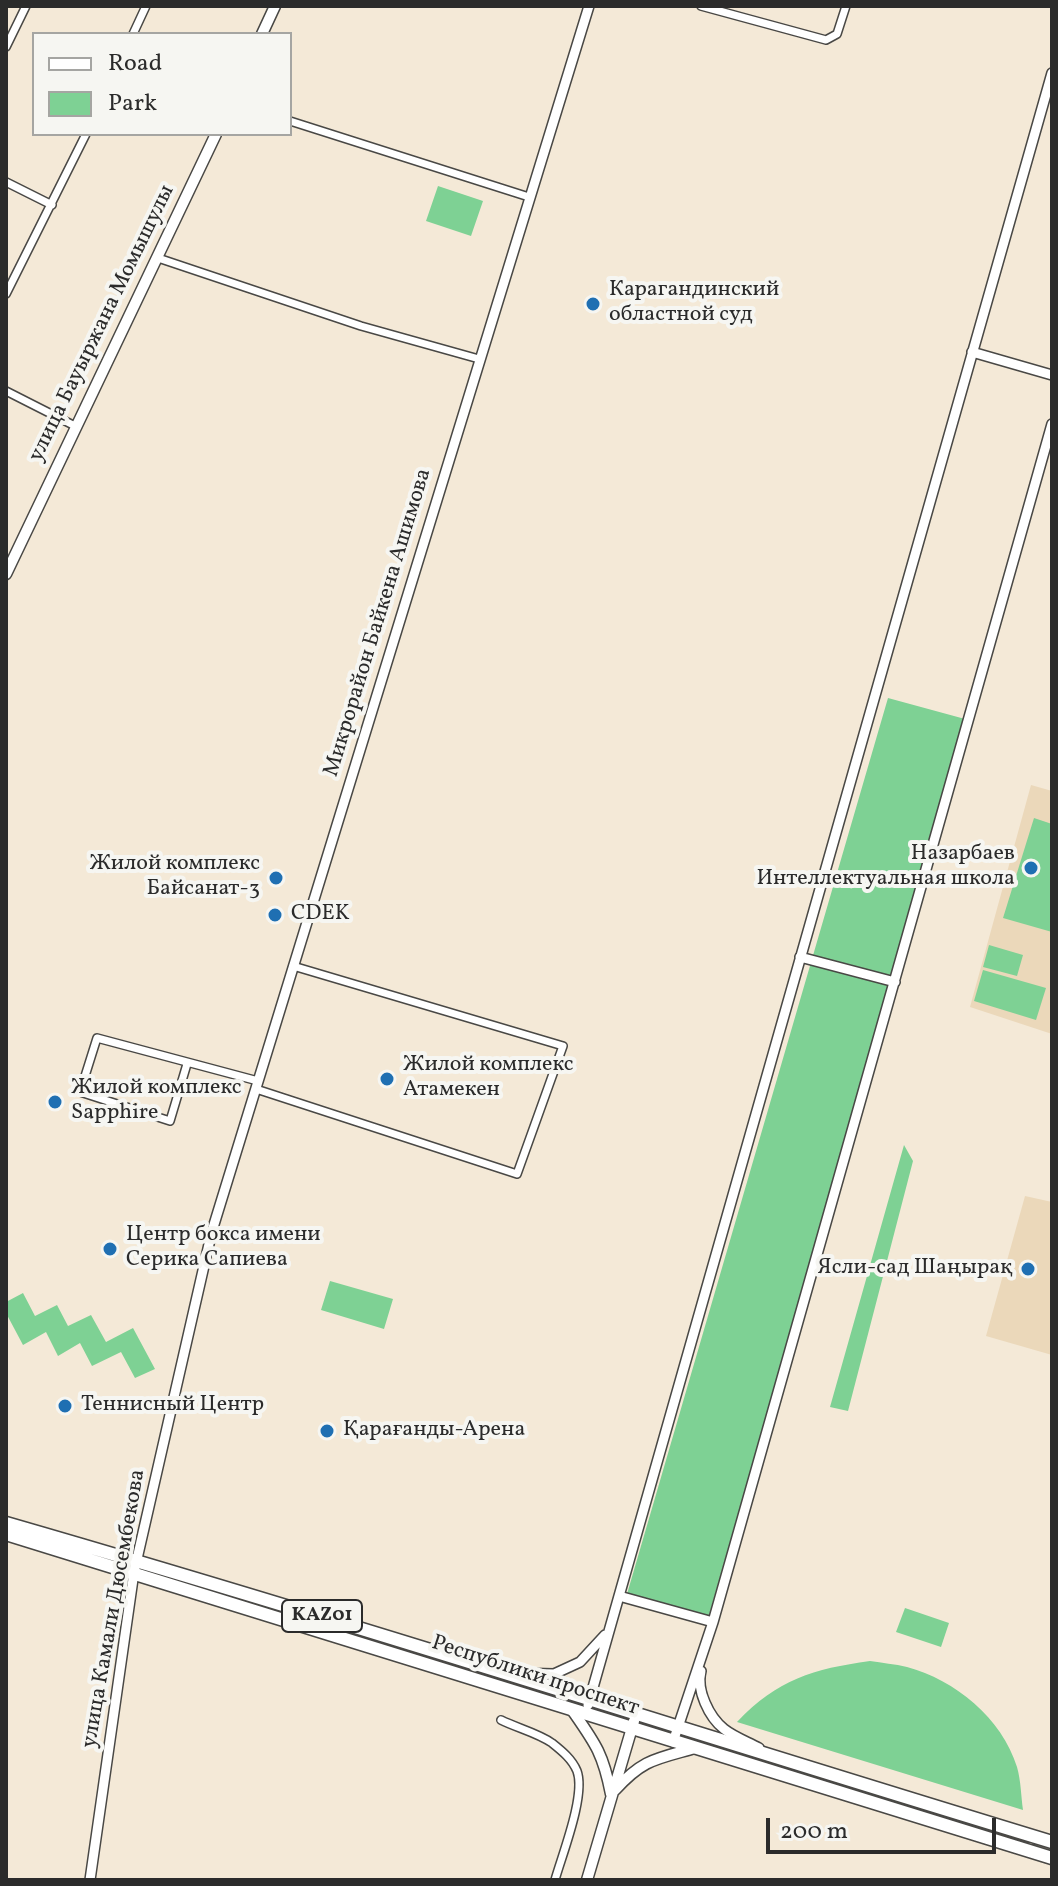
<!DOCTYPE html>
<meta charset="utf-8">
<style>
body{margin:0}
#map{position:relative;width:1058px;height:1886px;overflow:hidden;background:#f4e9d7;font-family:Vollkorn,serif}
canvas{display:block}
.frame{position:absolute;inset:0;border:8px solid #2b2b2b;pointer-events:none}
.legend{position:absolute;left:32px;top:32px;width:260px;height:104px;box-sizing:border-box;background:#f6f6f2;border:2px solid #a5a5a2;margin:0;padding:10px 14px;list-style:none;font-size:24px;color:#2b2b2b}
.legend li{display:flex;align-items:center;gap:16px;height:40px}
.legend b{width:40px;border:2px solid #a5a5a2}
.scale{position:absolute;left:766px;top:1818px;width:230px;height:36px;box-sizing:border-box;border:4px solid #2b2b2b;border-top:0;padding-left:10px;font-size:24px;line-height:28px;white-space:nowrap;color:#2b2b2b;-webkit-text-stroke:6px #f6f6f2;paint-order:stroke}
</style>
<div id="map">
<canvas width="1058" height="1886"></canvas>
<div class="frame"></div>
<ul class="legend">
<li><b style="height:10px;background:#fff"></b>Road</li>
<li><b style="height:22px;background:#7ed194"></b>Park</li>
</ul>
<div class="scale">200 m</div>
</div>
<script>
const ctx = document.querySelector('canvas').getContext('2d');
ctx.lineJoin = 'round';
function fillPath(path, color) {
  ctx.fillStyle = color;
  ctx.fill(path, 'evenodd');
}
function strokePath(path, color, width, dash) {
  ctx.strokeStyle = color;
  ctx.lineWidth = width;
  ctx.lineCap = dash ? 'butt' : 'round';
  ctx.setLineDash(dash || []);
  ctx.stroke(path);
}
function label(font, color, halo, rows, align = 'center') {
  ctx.font = font + ' Vollkorn,serif';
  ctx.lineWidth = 8;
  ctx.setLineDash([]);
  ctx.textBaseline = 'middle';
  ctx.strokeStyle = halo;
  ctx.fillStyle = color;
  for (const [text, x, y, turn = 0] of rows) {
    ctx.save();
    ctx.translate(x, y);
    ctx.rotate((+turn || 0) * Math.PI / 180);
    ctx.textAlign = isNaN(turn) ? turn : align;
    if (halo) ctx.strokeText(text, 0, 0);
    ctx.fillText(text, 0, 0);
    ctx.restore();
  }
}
fillPath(new Path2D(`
 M1031 785 1052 791V1034L970 1007Z
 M1025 1196 1052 1202V1355L986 1336Z`), '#ebd8ba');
fillPath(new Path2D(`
 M438 186 483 201 471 236 426 221Z
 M888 698 965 719 708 1619 627 1594Z
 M1034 818 1052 824V932L1003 918Z
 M989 945 1023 955 1017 976 983 967Z
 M983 970 1046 988 1036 1020 974 1001Z
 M904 1145 913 1161 848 1411 830 1407Z
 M330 1281 393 1299 384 1329 321 1310Z
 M23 1293 35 1316 57 1305 68 1326 91 1315 106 1342 133 1328 155 1369 135 1378 121 1352 92 1366 80 1343 58 1356 46 1332 23 1345 6 1313V1302Z
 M905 1608 949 1623 941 1647 896 1632Z
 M870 1661C882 1663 895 1664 907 1667 955 1680 1002 1718 1017 1767 1021 1781 1021 1796 1023 1810L737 1722C778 1679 813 1669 870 1661Z`), '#7ed194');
const street = new Path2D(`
 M701 6 826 40 837 34 846 6
 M133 34 146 6
 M6 47 26 6
 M290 121 529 197
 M6 182 52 205
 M158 258 361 326 479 359
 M6 294 86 134
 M6 391 77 427
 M187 1064 170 1121 80 1092 97 1038 258 1081
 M256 1089 517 1174 563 1046 293 966
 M501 1720C517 1728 538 1733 552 1743 562 1751 572 1759 577 1771 586 1795 562 1855 555 1880`);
const secondary = new Path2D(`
 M972 352 1052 375
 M800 957 895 982
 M619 1596 713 1622
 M701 1671C696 1690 709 1717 724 1729 734 1737 748 1742 759 1748
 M515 1673 554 1674 580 1662 605 1635
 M588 1705 1052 73
 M673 1742 713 1622 1052 424
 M90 1880 134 1572 212 1231 589 6`);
const primary = new Path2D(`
 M262 34 275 6
 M6 574 216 134
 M572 1710C595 1743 603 1753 611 1794
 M615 1790C643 1759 656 1759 695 1748
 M587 1880 634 1721`);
const highway = new Path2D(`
 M6 1523C356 1624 703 1736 1052 1842
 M6 1534 1052 1858`);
strokePath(street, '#494845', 10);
strokePath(secondary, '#494845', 12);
strokePath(primary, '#494845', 13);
strokePath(highway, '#494845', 15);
strokePath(street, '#fff', 7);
strokePath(secondary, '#fff', 9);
strokePath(primary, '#fff', 10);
strokePath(highway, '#fff', 12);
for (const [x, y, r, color] of [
 [593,304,8,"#1f6fb2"],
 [1031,868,8,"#1f6fb2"],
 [276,878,8,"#1f6fb2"],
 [275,915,8,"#1f6fb2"],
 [387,1079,8,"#1f6fb2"],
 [55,1102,8,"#1f6fb2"],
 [110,1249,8,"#1f6fb2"],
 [1028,1269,8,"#1f6fb2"],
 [65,1406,8,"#1f6fb2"],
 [327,1431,8,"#1f6fb2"]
]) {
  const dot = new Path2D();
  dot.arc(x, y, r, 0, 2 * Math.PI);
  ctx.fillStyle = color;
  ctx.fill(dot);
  strokePath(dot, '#f6f6f2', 3);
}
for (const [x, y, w] of [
 [322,1616,80]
]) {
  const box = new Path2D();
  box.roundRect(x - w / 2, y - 16, w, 32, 6);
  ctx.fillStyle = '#f6f6f2';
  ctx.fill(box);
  strokePath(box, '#2b2b2b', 2);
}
label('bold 20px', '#2b2b2b', null, [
 ["KАZ01",322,1616]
]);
label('22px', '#2b2b2b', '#f6f6f2', [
 ["Карагандинский",609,291],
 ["областной суд",609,316],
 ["Назарбаев",1015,855,"right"],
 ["Интеллектуальная школа",1015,880,"right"],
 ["Жилой комплекс",260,865,"right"],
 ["Байсанат-3",260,890,"right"],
 ["CDEK",291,915],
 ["Жилой комплекс",403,1066],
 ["Атамекен",403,1091],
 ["Жилой комплекс",71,1089],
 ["Sapphire",71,1114],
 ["Центр бокса имени",126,1236],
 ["Серика Сапиева",126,1261],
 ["Ясли-сад Шаңырақ",1012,1269,"right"],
 ["Теннисный Центр",81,1406],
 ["Қарағанды-Арена",343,1431]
], 'left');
label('22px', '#2b2b2b', '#f6f6f2', [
 ["улица Бауыржана Момышулы",103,324,-64],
 ["Микрорайон Байкена Ашимова",379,623,-73],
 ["улица Камали Дюсембекова",115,1609,-80],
 ["Республики проспект",535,1677,18]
]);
</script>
